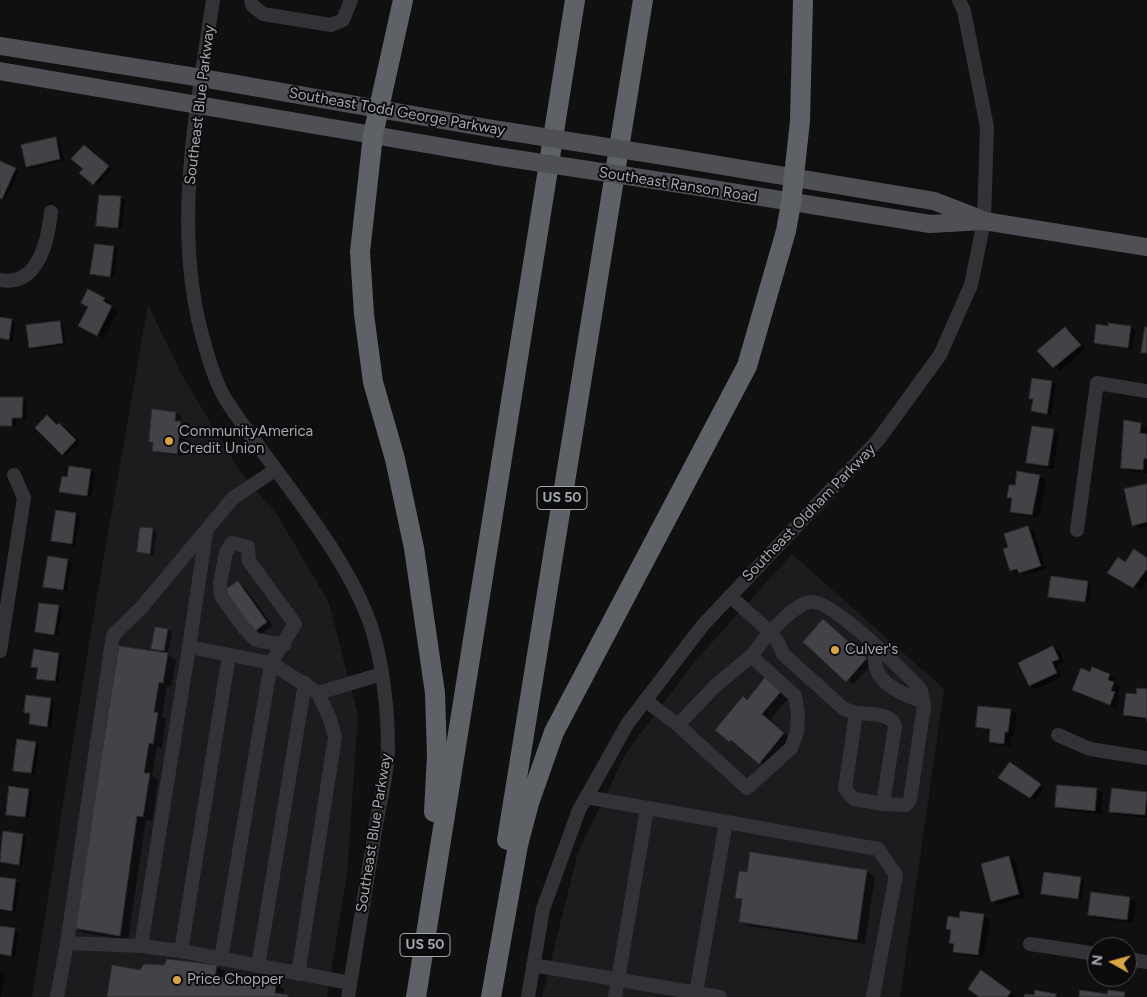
<!DOCTYPE html>
<style>
body{margin:0}
#map{position:relative;width:1147px;height:997px;overflow:hidden;background:#101011;font-family:Figtree,sans-serif}
canvas{display:block}
.north{position:absolute;left:1087px;top:937px;width:50px;height:50px;box-sizing:border-box;background:#0b0b0c;border:1px solid #48494e;border-radius:50%;rotate:277deg;font-size:14px;font-weight:700;line-height:20px;text-align:center;color:#a3a7b0}
.north::after{content:'';display:block;margin:auto;width:18px;height:22px;background:#d8a541;clip-path:polygon(50% 0,100% 100%,50% 72%,0 100%)}
</style>
<div id="map">
<canvas width="1147" height="997"></canvas>
<div class="north">N</div>
</div>
<script>
const ctx = document.querySelector('canvas').getContext('2d');
ctx.lineJoin = 'round';
function fillPath(path, color) {
  ctx.fillStyle = color;
  ctx.fill(path, 'evenodd');
}
function strokePath(path, color, width, dash) {
  ctx.strokeStyle = color;
  ctx.lineWidth = width;
  ctx.lineCap = dash ? 'butt' : 'round';
  ctx.setLineDash(dash || []);
  ctx.stroke(path);
}
function label(font, color, halo, rows, align = 'center') {
  ctx.font = font + ' Figtree,sans-serif';
  ctx.lineWidth = 4;
  ctx.setLineDash([]);
  ctx.textBaseline = 'middle';
  ctx.strokeStyle = halo;
  ctx.fillStyle = color;
  for (const [text, x, y, turn = 0] of rows) {
    ctx.save();
    ctx.translate(x, y);
    ctx.rotate((+turn || 0) * Math.PI / 180);
    ctx.textAlign = isNaN(turn) ? turn : align;
    if (halo) ctx.strokeText(text, 0, 0);
    ctx.fillText(text, 0, 0);
    ctx.restore();
  }
}
fillPath(new Path2D(`
 M148 305 182 375 239 470 278 516 329 603 358 715 347 874 327 997H32L93 619Z
 M792 554 944 689 900 997H542L578 852 626 753 695 661Z`), '#1c1c1e');
fillPath(new Path2D(`
 M55 139 59 141 64 161 31 168 27 166Z
 M88 149 112 169 98 186 81 173 84 169Z
 M0 162 19 171 6 200 0 197Z
 M121 197 125 200 122 229 97 226Z
 M114 247 118 250 114 278 92 274Z
 M89 291 111 302 109 306 118 311 104 338 79 326 89 307Z
 M0 318 15 322 13 341 0 339Z
 M59 322 63 324 66 345 34 349 30 347Z
 M1109 324 1135 330 1132 350 1095 343Z
 M1065 328 1071 332 1086 349 1060 371 1054 367 1039 351Z
 M1052 382 1056 384 1051 415 1032 411 1034 400 1030 398Z
 M0 398H23L26 401V420L16 419V427H0Z
 M175 413 182 417 181 423 186 426 183 456 159 453 153 450 154 443 150 441Z
 M51 419 58 426H63L80 443 66 456 63 454Z
 M1140 424 1147 427V473L1128 471 1122 467Z
 M1053 430 1059 434 1054 469 1034 466 1028 463Z
 M91 470 95 472 91 497 61 491 68 478Z
 M1040 476 1046 480 1039 518 1017 515 1011 511 1013 500 1008 497 1016 487Z
 M1147 485V527L1140 528 1133 525Z
 M76 514 80 516 75 546 53 541Z
 M1028 527 1034 531 1046 569 1026 575 1011 570 1010 548Z
 M141 528 157 532 153 556 138 552Z
 M1147 559V581L1140 590 1109 572 1126 563Z
 M68 560 72 563 67 591 45 586Z
 M1088 582 1092 584 1089 603 1050 596Z
 M238 583 244 586 273 626 261 634 255 631Z
 M58 607 62 609 58 636 36 631Z
 M824 621 873 663 853 684 804 642Z
 M168 630 172 632 168 653 163 652 176 660 171 687 167 686 162 717 166 719 162 748 157 747 152 776 158 780 152 821 146 820 128 940 84 933 76 928 161 654 153 648Z
 M1053 647 1060 651 1065 662 1057 666 1062 677 1036 689 1030 685Z
 M58 654 62 656 58 683 38 678 39 669 32 666Z
 M1093 668 1116 679 1114 683 1120 687 1117 695 1120 697 1116 708 1080 693Z
 M767 677 791 695 770 720 792 739 768 767 716 730 747 700Z
 M1147 690V720L1131 718 1125 714 1137 696Z
 M50 699 54 702 51 728 31 724 32 714 25 712Z
 M1010 710 1017 714 1014 735H1011L1010 747 996 745 990 742 991 731 977 726Z
 M35 743 39 745 35 775 14 770Z
 M1014 766 1044 787 1035 800 1000 778Z
 M1096 789 1103 793 1101 814 1063 810 1057 807Z
 M28 790 32 792 29 819 7 814Z
 M1113 790 1147 793V818L1117 815 1111 811Z
 M4 832 26 837 22 866 0 861Z
 M751 854 867 872 875 876 865 944 749 926 740 921 743 901 736 897 748 874Z
 M1009 858 1015 861 1025 897 998 905 992 901Z
 M0 878 20 883 15 912 0 910Z
 M1080 879 1084 881 1081 900 1042 893Z
 M1129 899 1136 902 1133 923 1096 918 1089 914Z
 M984 916 990 919 984 958 961 955 955 951 956 945 951 942 952 931 947 929 960 919Z
 M0 927 19 932 15 957 0 955Z
 M168 961 217 967 225 971 224 979 276 984 284 989 283 996 289 997H108L141 972 164 967Z
 M0 971 5 974 1 997H0Z
 M987 976 1016 996V997H981Z`), '#0007');
const building = new Path2D(`
 M56 137 60 159 26 167 21 145Z
 M84 145 109 166 93 185 79 173 83 169 71 159Z
 M0 161 16 168 2 199 0 198Z
 M99 195 121 196 118 228 96 226Z
 M95 244 114 246 110 277 90 274Z
 M88 289 105 298 103 301 112 306 97 336 78 326 88 307 81 303Z
 M0 317 12 319 9 340 0 338Z
 M60 321 63 343 29 348 26 325Z
 M1108 323 1131 326 1128 348 1094 343 1096 324 1108 326Z
 M1065 327 1081 345 1053 368 1037 351Z
 M1145 327H1147V353H1141Z
 M1032 378 1052 381 1047 414 1031 411 1033 399H1029Z
 M0 397H23L22 418H12V426H0Z
 M152 409 176 412 175 421H181L177 454 152 451 153 442H149Z
 M47 415 57 425 59 423 76 440 62 455 35 428Z
 M1124 420 1141 423 1140 433 1147 434V459L1144 458 1143 470 1121 468Z
 M1032 426 1054 429 1048 466 1026 463Z
 M69 466 91 469 87 496 59 492 62 476 67 477Z
 M1017 471 1040 475 1032 515 1010 512 1012 498H1007L1009 485H1015Z
 M1147 484V522L1132 526 1124 489Z
 M56 510 76 513 72 544 51 541Z
 M1028 526 1041 566 1019 573 1017 569 1010 571 1003 549 1008 547 1004 534Z
 M140 527 153 528 150 554 137 552Z
 M1134 549 1147 558V569L1133 588 1107 573 1118 557 1125 562Z
 M48 556 68 559 63 590 43 587Z
 M1051 576 1088 581 1085 602 1048 597Z
 M238 581 267 622 254 632 224 591Z
 M39 603 59 605 54 635 35 632Z
 M823 619 867 658 846 682 803 642Z
 M155 627 168 629 164 651 151 649Z
 M119 646 168 653 163 683 159 682 154 712 158 713 153 744 149 743 144 773H150L143 817 137 816 120 936 74 928Z
 M1053 646 1059 659 1052 662 1057 673 1029 686 1018 663Z
 M34 649 59 653 55 681 36 679 38 668 31 667Z
 M1092 667 1110 674 1108 680 1114 682 1111 691 1115 692 1110 705 1072 690 1081 668 1090 672Z
 M767 675 783 689 762 714 784 733 759 764 731 740 729 742 715 730 743 696 747 700Z
 M1137 688 1147 689V722L1146 718 1123 715 1126 693 1136 694Z
 M26 695 51 698 47 727 29 724 30 713H24Z
 M978 706 1011 709 1008 732H1005L1004 744 989 742 990 729 976 727Z
 M17 739 36 742 31 773 13 771Z
 M1010 762 1041 784 1030 798 998 778Z
 M1057 785 1097 788 1095 811 1055 807Z
 M9 786 29 789 25 817 6 815Z
 M1112 788 1147 792 1145 815 1109 812Z
 M3 831 23 834 19 865 0 862Z
 M750 852 867 870 857 940 739 922 742 899 735 898 739 871 747 872Z
 M1009 856 1019 894 991 902 981 864Z
 M1044 872 1081 877 1078 899 1041 894Z
 M0 877 16 879 12 911 0 909Z
 M1091 892 1130 897 1127 920 1088 915Z
 M960 911 984 914 978 955 953 952 954 944 949 943 951 930 946 929 948 916 959 918Z
 M0 926 15 928 11 956 0 954Z
 M167 959 217 965 215 977 276 983 275 993 288 995V997H107L112 965 140 970 144 964 164 965Z
 M981 970 1011 992 1007 997H979L968 989Z
 M1035 990 1056 994V997H1024L1025 994 1034 995Z
 M1080 990 1107 994 1108 990 1125 992 1124 997H1079Z`);
fillPath(building, '#424346');
strokePath(building, '#2b2b2d', 1);
strokePath(new Path2D(`
 M213 0C196 114 171 233 205 346 210 364 216 384 226 400 272 471 351 555 374 636 384 673 388 714 388 752 387 776 380 801 376 825 367 882 357 939 348 997
 M251 0 252 5 263 14 331 25 343 20 351 0
 M0 280C38 287 48 241 51 212
 M275 470 233 498 141 608 113 635 67 943 141 946 181 951 350 983
 M1077 530 1097 383 1147 391
 M206 534 189 647 271 663 318 693 382 674
 M876 648C868 681 898 692 923 702
 M0 651 24 498 14 475
 M645 700 678 725 747 788 791 748 797 732 798 715 795 696 751 656 770 632 730 596
 M856 713C868 714 892 713 895 726L883 804 854 799 845 789 856 713 844 709 783 654 778 642 770 632C780 623 796 604 810 602 831 599 893 662 910 678L921 690 924 706 910 800 906 805 883 804
 M678 725 715 686 751 656
 M1058 735 1090 749 1147 758
 M586 797 878 849 896 875 873 997
 M1030 944 1097 954
 M141 946 189 647
 M181 951 229 655
 M221 959 271 663 295 624 249 561 248 547 232 543 226 552 220 583 221 596 244 628 256 640 284 645
 M1127 959 1147 962
 M533 965 720 997
 M258 966 305 683
 M298 974 335 737 330 719 318 693
 M696 993 726 822
 M57 997 67 943
 M528 997 543 909 579 810 628 723 703 625 878 440 940 355 971 285 984 221 987 127 964 11 959 0
 M615 997 647 809`), '#323336', 14);
strokePath(new Path2D(`
 M0 46 202 78 499 130
 M0 71 496 156
 M670 157 934 201 978 218
 M687 185 930 224 984 221 1147 247`), '#4e5055', 18);
strokePath(new Path2D(`
 M403 0 373 135 360 252 364 314 373 382 395 459 414 548 435 693 437 755 434 812
 M507 840 643 0
 M416 997 575 0
 M491 997 518 845 529 803 554 732 747 366 786 231 791 203 800 121 803 0`), '#5e6166', 20);
strokePath(new Path2D(`
 M499 130 670 157
 M496 156 687 185`), '#4e5055', 18);
for (const [x, y, r, color] of [
 [169,441,5,"#d8a541"],
 [835,650,5,"#d8a541"],
 [177,980,5,"#d8a541"]
]) {
  const dot = new Path2D();
  dot.arc(x, y, r, 0, 2 * Math.PI);
  ctx.fillStyle = color;
  ctx.fill(dot);
  strokePath(dot, '#0b0b0c', 2);
}
for (const [x, y, w] of [
 [562,498,50],
 [425,945,50]
]) {
  const box = new Path2D();
  box.roundRect(x - w / 2, y - 11.5, w, 23, 4);
  ctx.fillStyle = '#0b0b0c';
  ctx.fill(box);
  strokePath(box, '#a3a7b0', 1);
}
label('bold 14px', '#a3a7b0', null, [
 ["US 50",562,498],
 ["US 50",425,945]
]);
label('15px', '#a3a7b0', '#0b0b0c', [
 ["Southeast Blue Parkway",200,105,-83],
 ["Southeast Todd George Parkway",397,112,10],
 ["Southeast Ranson Road",678,185,9],
 ["Southeast Oldham Parkway",809,513,-46],
 ["Southeast Blue Parkway",374,833,-81]
]);
label('15px', '#a3a7b0', '#0b0b0c', [
 ["CommunityAmerica",179,432],
 ["Credit Union",179,449],
 ["Culver's",845,650],
 ["Price Chopper",187,980]
], 'left');
</script>
